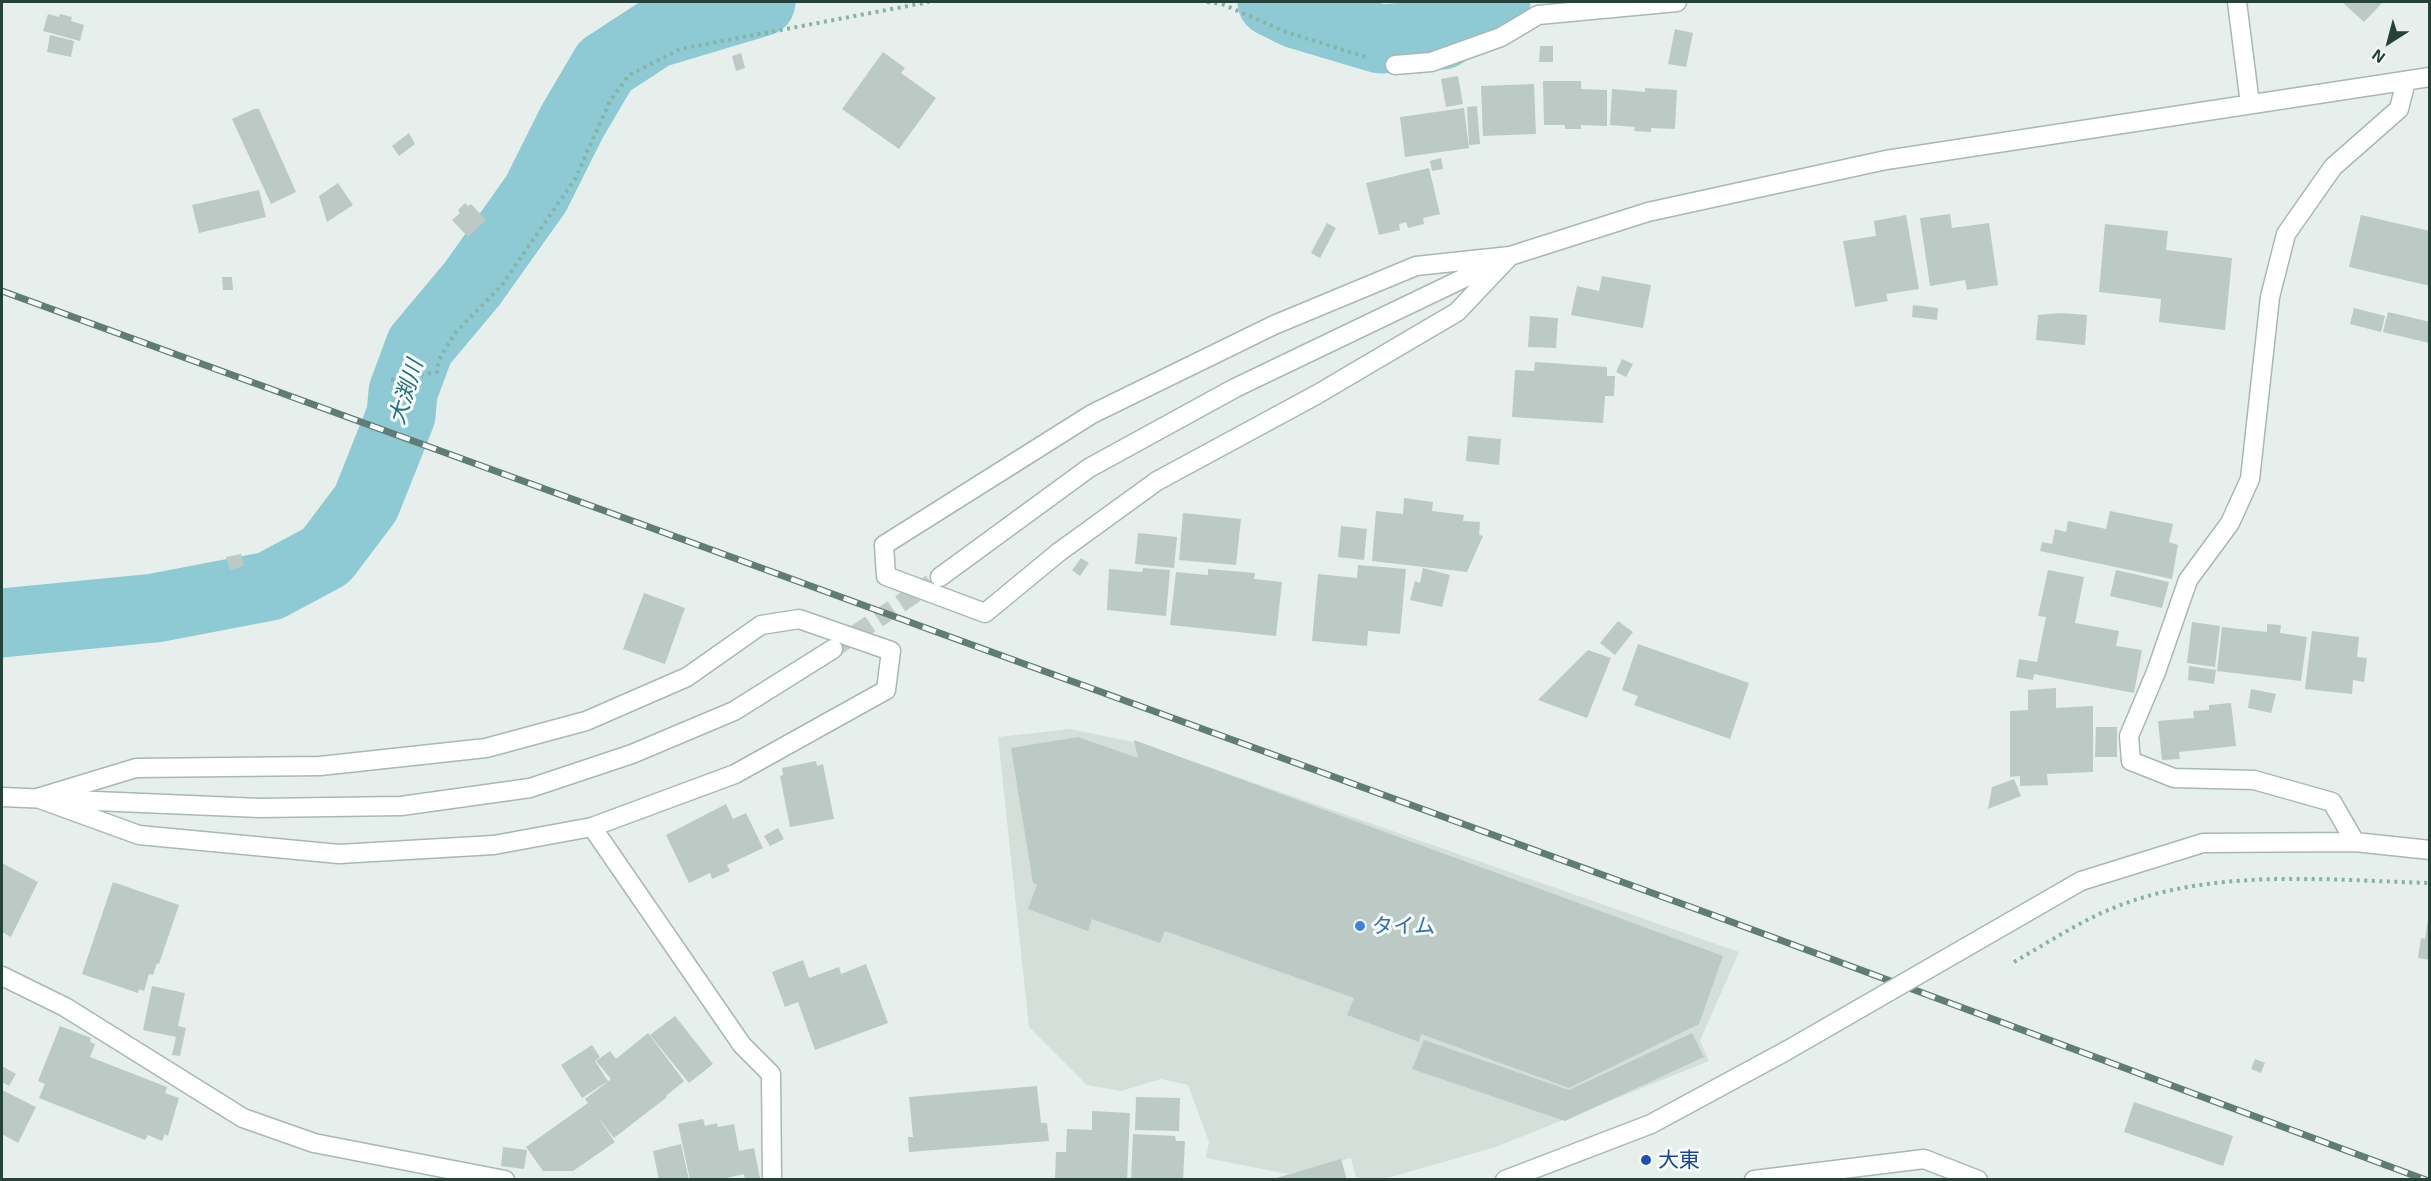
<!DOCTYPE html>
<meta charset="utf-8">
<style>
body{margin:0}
#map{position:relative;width:2431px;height:1181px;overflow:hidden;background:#e6efeb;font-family:"Exo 2",sans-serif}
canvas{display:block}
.frame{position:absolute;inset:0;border:3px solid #24423a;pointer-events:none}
.north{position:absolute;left:2359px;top:12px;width:60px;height:60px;-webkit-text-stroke:4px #f7fbf9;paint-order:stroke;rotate:216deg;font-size:16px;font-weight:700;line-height:24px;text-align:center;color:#24423a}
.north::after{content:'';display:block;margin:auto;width:21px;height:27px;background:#24423a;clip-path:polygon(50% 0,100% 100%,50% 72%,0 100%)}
</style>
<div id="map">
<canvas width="2431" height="1181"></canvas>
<div class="frame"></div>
<div class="north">N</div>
</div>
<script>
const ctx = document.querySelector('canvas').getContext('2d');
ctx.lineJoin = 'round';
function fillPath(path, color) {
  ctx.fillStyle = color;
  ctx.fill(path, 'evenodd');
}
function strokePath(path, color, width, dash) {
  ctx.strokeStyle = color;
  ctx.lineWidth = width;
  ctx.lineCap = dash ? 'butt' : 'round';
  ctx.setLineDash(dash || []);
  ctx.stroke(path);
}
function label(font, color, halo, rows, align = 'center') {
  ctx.font = font + ' "Exo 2","Noto Sans JP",sans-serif';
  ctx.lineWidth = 6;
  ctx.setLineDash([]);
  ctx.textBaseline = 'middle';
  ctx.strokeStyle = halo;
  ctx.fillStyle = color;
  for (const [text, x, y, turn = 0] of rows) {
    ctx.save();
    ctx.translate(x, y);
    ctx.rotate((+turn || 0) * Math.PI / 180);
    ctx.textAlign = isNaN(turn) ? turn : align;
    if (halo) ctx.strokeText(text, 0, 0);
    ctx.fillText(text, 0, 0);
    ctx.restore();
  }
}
fillPath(new Path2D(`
 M1070 729 1143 744 1739 952 1700 1041 1709 1061 1496 1147 1384 1179H1356L1351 1158 1288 1174 1206 1158 1209 1142 1188 1085 1161 1079 1121 1091 1087 1085 1029 1027 998 737Z`), '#d4dfda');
strokePath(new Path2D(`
 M1272 2 1296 14 1380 39 1442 35 1496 2
 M2 623 155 608 270 586 326 556 366 503 401 415 403 392 420 346 472 284 536 194 572 122 605 66 654 34 761 2`), '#8ecad4', 69);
fillPath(new Path2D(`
 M2342 2H2383L2364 22Z
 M48 14 59 17 60 14 72 17 71 21 84 25 80 41 43 31Z
 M1675 29 1693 33 1686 67 1668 64Z
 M50 35 74 41 71 57 47 52Z
 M1540 46H1553V62H1539Z
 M883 52 905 68 901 73 936 98 899 149 842 109Z
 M741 53 745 68 736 71 732 56Z
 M1458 76 1463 104 1446 107 1441 79Z
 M1543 81H1581V89L1607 90V126L1581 125V129H1565V125H1544Z
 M1534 84 1536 134 1483 136 1481 86Z
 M1645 88 1677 90 1675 129 1651 128V132L1634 131 1635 127 1610 125 1612 89 1645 92Z
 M1477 106 1480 144 1469 145 1467 107Z
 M1464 108 1469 148 1405 157 1400 117Z
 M254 109H259L296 192 271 204 232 119Z
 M409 133 415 144 399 156 392 146Z
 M1441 158 1443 169 1432 171 1430 161Z
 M1429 168 1440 214 1423 218 1424 224 1408 228 1406 222 1399 224 1400 230 1379 235 1366 183Z
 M338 183 353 205 327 222 319 196Z
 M259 190 266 217 199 233 192 205Z
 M465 203 468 206 471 204 486 220 468 237 452 220 460 213 458 210Z
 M1950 214 1952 228 1989 223 1998 285 1967 290 1965 280 1930 286 1920 218Z
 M1906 215 1919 289 1886 294 1888 301 1855 307 1843 241 1876 236 1874 221Z
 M2361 215 2430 231V286L2349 267Z
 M1327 223 1336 228 1320 258 1311 253Z
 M2105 224 2168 231 2166 250 2232 258 2225 330 2159 322 2161 299 2099 292Z
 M1602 276 1651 285 1643 328 1571 315 1577 286 1599 291Z
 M222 277H232L233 290H223Z
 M1913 305 1938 308 1937 320 1912 317Z
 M2354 308 2385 316 2381 332 2350 324Z
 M2388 312 2430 322 2429 343 2383 332Z
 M2060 313 2087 315 2085 345 2036 340 2038 315Z
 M1530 316 1558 318 1556 348 1528 347Z
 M1622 359 1633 364 1626 377 1616 372Z
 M1535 362 1607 367V376H1615L1614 396H1605L1603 423 1512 417 1515 370 1534 371Z
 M1468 436 1501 439 1499 465 1466 461Z
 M1404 498 1433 502 1432 511 1464 515 1463 521 1480 522 1479 535 1483 536 1467 572 1372 561 1376 511 1403 514Z
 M2110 511 2173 524 2169 542 2178 545 2172 579 2040 551 2042 542 2052 544 2055 529 2066 532 2068 521 2106 529Z
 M1183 513 1241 519 1236 565 1179 560Z
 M1341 526 1367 529 1364 560 1338 557Z
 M1138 533 1177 537 1174 568 1135 564Z
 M241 554 244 566 230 570 226 557Z
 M1081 558 1089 563 1080 576 1072 570Z
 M1358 565 1406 569 1400 634 1368 631 1367 646 1312 641 1318 574 1357 578Z
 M1143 568 1170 570 1166 616 1107 610 1109 569 1142 572Z
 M1423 568 1450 575 1442 607 1410 600 1415 581 1420 583Z
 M1208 569 1255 573 1254 579 1282 582 1276 636 1170 625 1176 572 1208 575Z
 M2048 570 2084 577 2075 623 2119 631 2116 646 2142 650 2134 693 2034 674 2033 680 2016 677 2019 659 2037 662 2046 617 2038 616Z
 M2116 570 2169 582 2162 608 2110 596Z
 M644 593 685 608 665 664 623 649Z
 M1618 621 1633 632 1615 655 1600 643Z
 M2192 622 2220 626 2215 667 2187 663Z
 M2267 624 2281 625 2280 633 2307 637 2301 681 2217 671 2222 627 2267 632Z
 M2312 631 2359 637 2357 657 2367 658 2364 682 2353 680 2352 694 2305 689Z
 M1638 644 1749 683 1730 739 1634 705 1638 696 1622 690Z
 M1588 650 1611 658 1587 718 1538 700Z
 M2189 666 2216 670 2214 684 2188 680Z
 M2056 688V708L2093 706V772L2047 774 2048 785 2020 786V776L2010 777V711L2028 710V690Z
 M2251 689 2276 694 2271 713 2248 708Z
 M2231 703 2236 746 2179 752 2180 759 2162 760 2158 721 2194 718 2193 711 2209 710V705Z
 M2096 727H2117V757H2095Z
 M1078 737 1138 758 1134 740 1723 956 1699 1024 1569 1088 1421 1034 1419 1042 1347 1015 1354 998 1165 931 1160 943 1092 919 1088 931 1028 909 1037 885 1033 883 1011 748Z
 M816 761 817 766 823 764 834 819 790 827 780 776 783 775 782 768Z
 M2014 779 2021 796 1988 809 1992 787Z
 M726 804 733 819 746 813 763 848 727 865 730 871 712 879 710 873 689 883 666 835Z
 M778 828 784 839 770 846 764 836Z
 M2 863 38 882 11 937 2 932Z
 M113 882 179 905 159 964 157 963 153 975 149 974 144 991 139 989 138 993 82 974Z
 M2428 920H2430V960L2418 958 2421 938 2425 939Z
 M803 960 809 978 839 967 841 974 866 964 888 1023 815 1050 798 1002 785 1007 772 972Z
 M152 986 185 993 178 1026 186 1028 180 1056 172 1055 176 1037 143 1030Z
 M675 1016 713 1064 689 1083 650 1035Z
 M60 1026 91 1038 90 1042 95 1044 90 1057 167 1087 165 1093 179 1098 168 1136 165 1134 162 1141 148 1135 145 1140 39 1098 45 1084 38 1081Z
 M648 1033 684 1081 666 1096 667 1097 614 1138 597 1116 615 1142 573 1171H543L526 1147 588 1103 585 1099 611 1079 596 1061 610 1051 616 1059Z
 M1692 1033 1704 1057 1565 1121 1412 1069 1424 1040 1569 1090Z
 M592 1045 600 1057 595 1061 608 1081 582 1098 561 1065Z
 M2255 1059 2265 1063 2261 1073 2251 1069Z
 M2 1066 16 1074 9 1086 2 1082Z
 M1037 1086 1041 1123H1047L1049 1141 909 1152 908 1137H913L909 1097Z
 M2 1090 36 1107 18 1143 2 1134Z
 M1136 1097 1180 1098 1179 1131 1135 1130Z
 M2134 1102 2233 1136 2223 1166 2124 1132Z
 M1092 1111 1130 1113 1127 1180H1055L1056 1152H1066L1067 1129 1092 1130Z
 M703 1119 705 1126 717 1123 718 1127 734 1124 739 1151 754 1148 760 1178 745 1180 744 1174 717 1180H690L678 1124Z
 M1133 1134 1175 1136 1176 1141H1185L1183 1180H1131Z
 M681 1144 689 1180H659L653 1151Z
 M503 1147 527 1150 524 1169 501 1166Z
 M1341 1159 1347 1180H1273V1179Z`), '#bbcac4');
strokePath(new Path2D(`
 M833 649 931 583`), '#bfccc8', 18, [18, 9]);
const minor = new Path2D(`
 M2237 2 2250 104
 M1395 65 1431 62 1501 37 1538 15 1677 2
 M1510 256 1457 312 1316 395 1157 481 1059 552 985 613 886 576 884 545 1092 414 1274 325 1416 266Z
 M940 577 1089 468 1235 388 1510 256 1648 212 1886 160 2430 77
 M799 619 891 651 886 690 735 774 592 827 494 845 339 854 139 835 37 798 136 768 320 766 486 748 586 721 687 677 761 625Z
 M2 797 260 808 401 806 530 788 632 754 734 711 833 649
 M592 827 742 1045 771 1074 772 1180
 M2355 842 2332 802 2254 780 2174 778 2131 761 2129 736 2156 672 2188 580 2230 523 2250 479 2270 297 2286 234 2333 167 2399 109 2406 81
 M1982 938 2081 881 2203 843 2355 842 2430 850
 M2 976 65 1007 243 1118 314 1143 505 1180
 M1505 1180 1651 1124 1786 1051
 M1754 1180 1924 1159 1978 1180`);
strokePath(minor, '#a8b8b2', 21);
strokePath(new Path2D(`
 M1207 2 1222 4 1286 32 1369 58
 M391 380 437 372 439 360 455 333 502 285 575 179 610 101 629 75 680 49 929 2
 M2014 962C2044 945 2074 925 2106 911 2207 867 2322 880 2430 883`), '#86b3a5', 4, [3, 4.5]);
strokePath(minor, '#fff', 18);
const rail = new Path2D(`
 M2 291 1729 921 2426 1180`);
strokePath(rail, '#5f7d75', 7);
strokePath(rail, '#f7fbf9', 4.5, [14]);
const minorBridge = new Path2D(`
 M1786 1051 1982 938`);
strokePath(minorBridge, '#a8b8b2', 21, []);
strokePath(minorBridge, '#fff', 18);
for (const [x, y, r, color] of [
 [1360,926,6,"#3f7fe0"],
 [1646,1160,6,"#1a4fb4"]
]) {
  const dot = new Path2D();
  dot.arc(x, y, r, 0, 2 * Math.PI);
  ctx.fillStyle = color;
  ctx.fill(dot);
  strokePath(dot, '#f7fbf9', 2);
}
label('21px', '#366cbe', '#f7fbf9', [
 ["タイム",1372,926]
], 'left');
label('21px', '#164399', '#f7fbf9', [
 ["大東",1658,1160]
], 'left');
label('italic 22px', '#1c7080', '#f7fbf9', [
 ["大渕川",406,392,-73]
]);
</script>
